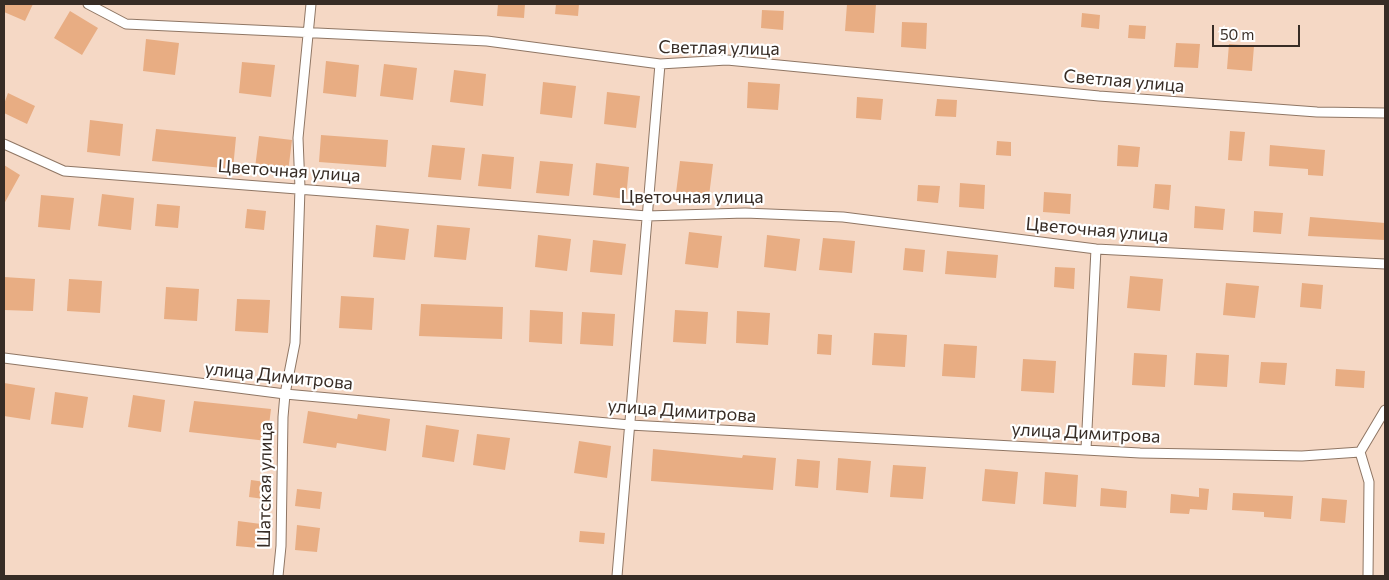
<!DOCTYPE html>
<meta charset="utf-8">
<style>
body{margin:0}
#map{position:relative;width:1389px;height:580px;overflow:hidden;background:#f5d8c5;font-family:Commissioner,sans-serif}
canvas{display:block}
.frame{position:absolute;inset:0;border:5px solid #372c25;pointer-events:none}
.scale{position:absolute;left:1212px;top:25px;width:88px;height:22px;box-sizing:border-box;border:2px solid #372c25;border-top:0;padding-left:6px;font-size:15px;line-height:18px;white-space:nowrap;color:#372c25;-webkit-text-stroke:4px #fff;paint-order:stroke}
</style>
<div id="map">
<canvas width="1389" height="580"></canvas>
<div class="frame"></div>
<div class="scale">50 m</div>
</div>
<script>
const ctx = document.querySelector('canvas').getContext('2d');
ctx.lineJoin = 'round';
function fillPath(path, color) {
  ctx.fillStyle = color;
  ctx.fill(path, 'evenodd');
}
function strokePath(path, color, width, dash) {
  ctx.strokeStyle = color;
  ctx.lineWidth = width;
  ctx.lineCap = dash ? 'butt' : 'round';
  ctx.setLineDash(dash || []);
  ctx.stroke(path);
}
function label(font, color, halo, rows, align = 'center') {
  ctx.font = font + ' Commissioner,sans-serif';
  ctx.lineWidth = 4.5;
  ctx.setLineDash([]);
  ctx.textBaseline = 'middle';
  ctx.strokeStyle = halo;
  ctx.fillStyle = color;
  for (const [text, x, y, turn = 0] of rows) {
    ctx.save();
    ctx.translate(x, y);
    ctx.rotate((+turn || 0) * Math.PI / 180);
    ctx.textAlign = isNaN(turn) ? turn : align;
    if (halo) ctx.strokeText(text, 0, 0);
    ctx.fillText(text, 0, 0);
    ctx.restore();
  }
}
fillPath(new Path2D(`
 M4 4H33L25 21 4 12Z
 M498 4H525L524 18 497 16Z
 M556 4H579L578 16 555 14Z
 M847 4H876L874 33 845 31Z
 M762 10 784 11 783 30 761 28Z
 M70 11 98 28 82 55 54 38Z
 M1082 13 1100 15 1099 29 1081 27Z
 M902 22 927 23 926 49 901 47Z
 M1129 25 1146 26 1145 39 1128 38Z
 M146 39 179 43 175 75 143 71Z
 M1176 43 1200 44 1198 68 1174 67Z
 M1229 44 1254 46 1252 71 1227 69Z
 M326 61 359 65 356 97 323 93Z
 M242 62 275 65 271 97 239 93Z
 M384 64 417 68 413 100 380 96Z
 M454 70 486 74 483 106 450 102Z
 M543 82 576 86 572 118 540 114Z
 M748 82 780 84 778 110 747 108Z
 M607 92 640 96 636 128 604 124Z
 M8 93 35 106 27 124 4 113V104Z
 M857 97 883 99 881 120 856 118Z
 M937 99 957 100 956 117 935 116Z
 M90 120 123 124 120 156 87 152Z
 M156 129 236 137 233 169 152 161Z
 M1230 131 1245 132 1242 161 1228 160Z
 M321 135 388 140 386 167 319 162Z
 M259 136 292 140 288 172 255 168Z
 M997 141 1011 142V156L996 155Z
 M432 145 465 148 461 180 428 177Z
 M1118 145 1140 147 1138 167 1117 166Z
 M1270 145 1325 150 1323 176 1308 175V169L1269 166Z
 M482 154 514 157 511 189 478 186Z
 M540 161 573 164 569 196 536 193Z
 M680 161 713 164 709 196 676 193Z
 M596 163 629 167 626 199 593 195Z
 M4 165 20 175 4 204Z
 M960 183 985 185 984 209 959 207Z
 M1155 184 1171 185 1169 210 1153 208Z
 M918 185 940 186 938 203 917 201Z
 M1044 192 1071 194 1070 214 1043 212Z
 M102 194 134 198 131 230 98 226Z
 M41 195 74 198 70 230 38 227Z
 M157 204 180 206 178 228 155 226Z
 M1195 206 1225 209 1223 230 1194 228Z
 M247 209 266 211 264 230 245 228Z
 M1254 211 1283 213 1281 234 1253 232Z
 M1310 217 1385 223V240L1308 236Z
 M376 225 409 229 405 260 373 257Z
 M437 225 470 228 466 260 434 257Z
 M689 232 722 236 718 268 685 264Z
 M538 235 571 239 567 271 535 267Z
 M767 235 800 239 796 271 764 267Z
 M823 238 855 241 852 273 819 270Z
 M593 240 626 244 622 275 590 272Z
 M905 248 925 250 923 272 903 270Z
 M947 251 998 255 996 278 945 274Z
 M1055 267 1075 268 1074 289 1054 287Z
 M1130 276 1163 279 1160 311 1127 308Z
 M4 277 35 279 33 311 4 310Z
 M69 279 102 281 100 313 67 311Z
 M1226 283 1259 286 1255 318 1223 315Z
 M1302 283 1323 285 1321 309 1300 307Z
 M166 287 199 289 197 321 164 319Z
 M341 296 374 298 372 330 339 328Z
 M237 299 270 300 268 333 235 331Z
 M421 304 503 307 502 339 419 336Z
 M530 310 563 312 562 344 529 342Z
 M675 310 708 312 706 344 673 342Z
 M737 311 770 313 768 345 736 343Z
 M582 312 615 314 613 346 580 344Z
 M874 333 907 335 905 367 872 365Z
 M818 334 832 335 831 355 817 354Z
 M944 344 977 346 975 378 942 376Z
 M1134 353 1167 355 1165 387 1132 385Z
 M1196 353 1229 355 1227 387 1194 385Z
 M1023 359 1056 361 1054 393 1021 391Z
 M1261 362 1287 363 1285 385 1259 383Z
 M1336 369 1365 371 1364 388 1335 386Z
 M4 383 35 388 30 420 4 416Z
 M55 392 88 397 83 428 51 424Z
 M133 395 165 400 161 432 128 427Z
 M194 401 271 409 267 441 189 432Z
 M308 411 357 419 358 414 390 419 386 451 337 443 336 448 303 443Z
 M426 425 459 430 454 462 422 457Z
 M477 434 510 438 505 470 473 465Z
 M579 441 611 446 607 478 574 473Z
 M653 449 742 458 743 455 776 458 773 490 651 481Z
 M838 458 871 461 868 493 836 490Z
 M797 459 820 461 818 488 795 486Z
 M893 465 926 467 923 499 890 497Z
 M985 469 1018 472 1015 504 982 501Z
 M1045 472 1078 475 1076 507 1043 504Z
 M251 480 265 482 264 499 249 497Z
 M1101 488 1127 491 1126 508 1100 506Z
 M1199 488 1209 489 1207 510 1190 509 1189 514 1170 513 1171 494 1199 497Z
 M297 489 322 492 320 509 295 506Z
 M1233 493 1293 496 1291 519 1264 517V512L1232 510Z
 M1322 498 1347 500 1345 523 1320 521Z
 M238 521 261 524 258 548 236 546Z
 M297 525 320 528 317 552 295 550Z
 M580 531 605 533 604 544 579 542Z`), '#e8ad83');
const street = new Path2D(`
 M88 4 126 24 487 41 660 64 727 60 1099 96 1317 112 1385 113
 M4 144 64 171 647 216 745 213 843 217 1096 249 1385 264
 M4 358 285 394 630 425 1140 453 1302 456 1360 452
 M1086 449 1096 249
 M278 576 281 546 283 417 285 394 295 343 300 188 298 138 311 4
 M617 576 660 64
 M1368 576 1369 482 1360 452 1385 410`);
strokePath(street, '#8f7664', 11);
strokePath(street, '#fff', 9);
label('18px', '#372c25', '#fff', [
 ["Светлая улица",719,48,1],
 ["Светлая улица",1124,81,5],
 ["Цветочная улица",289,171,4],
 ["Цветочная улица",692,197],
 ["Цветочная улица",1097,230,5],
 ["улица Димитрова",279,376,6],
 ["улица Димитрова",682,411,4],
 ["улица Димитрова",1086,433,3],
 ["Шатская улица",265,485,-89]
]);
</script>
